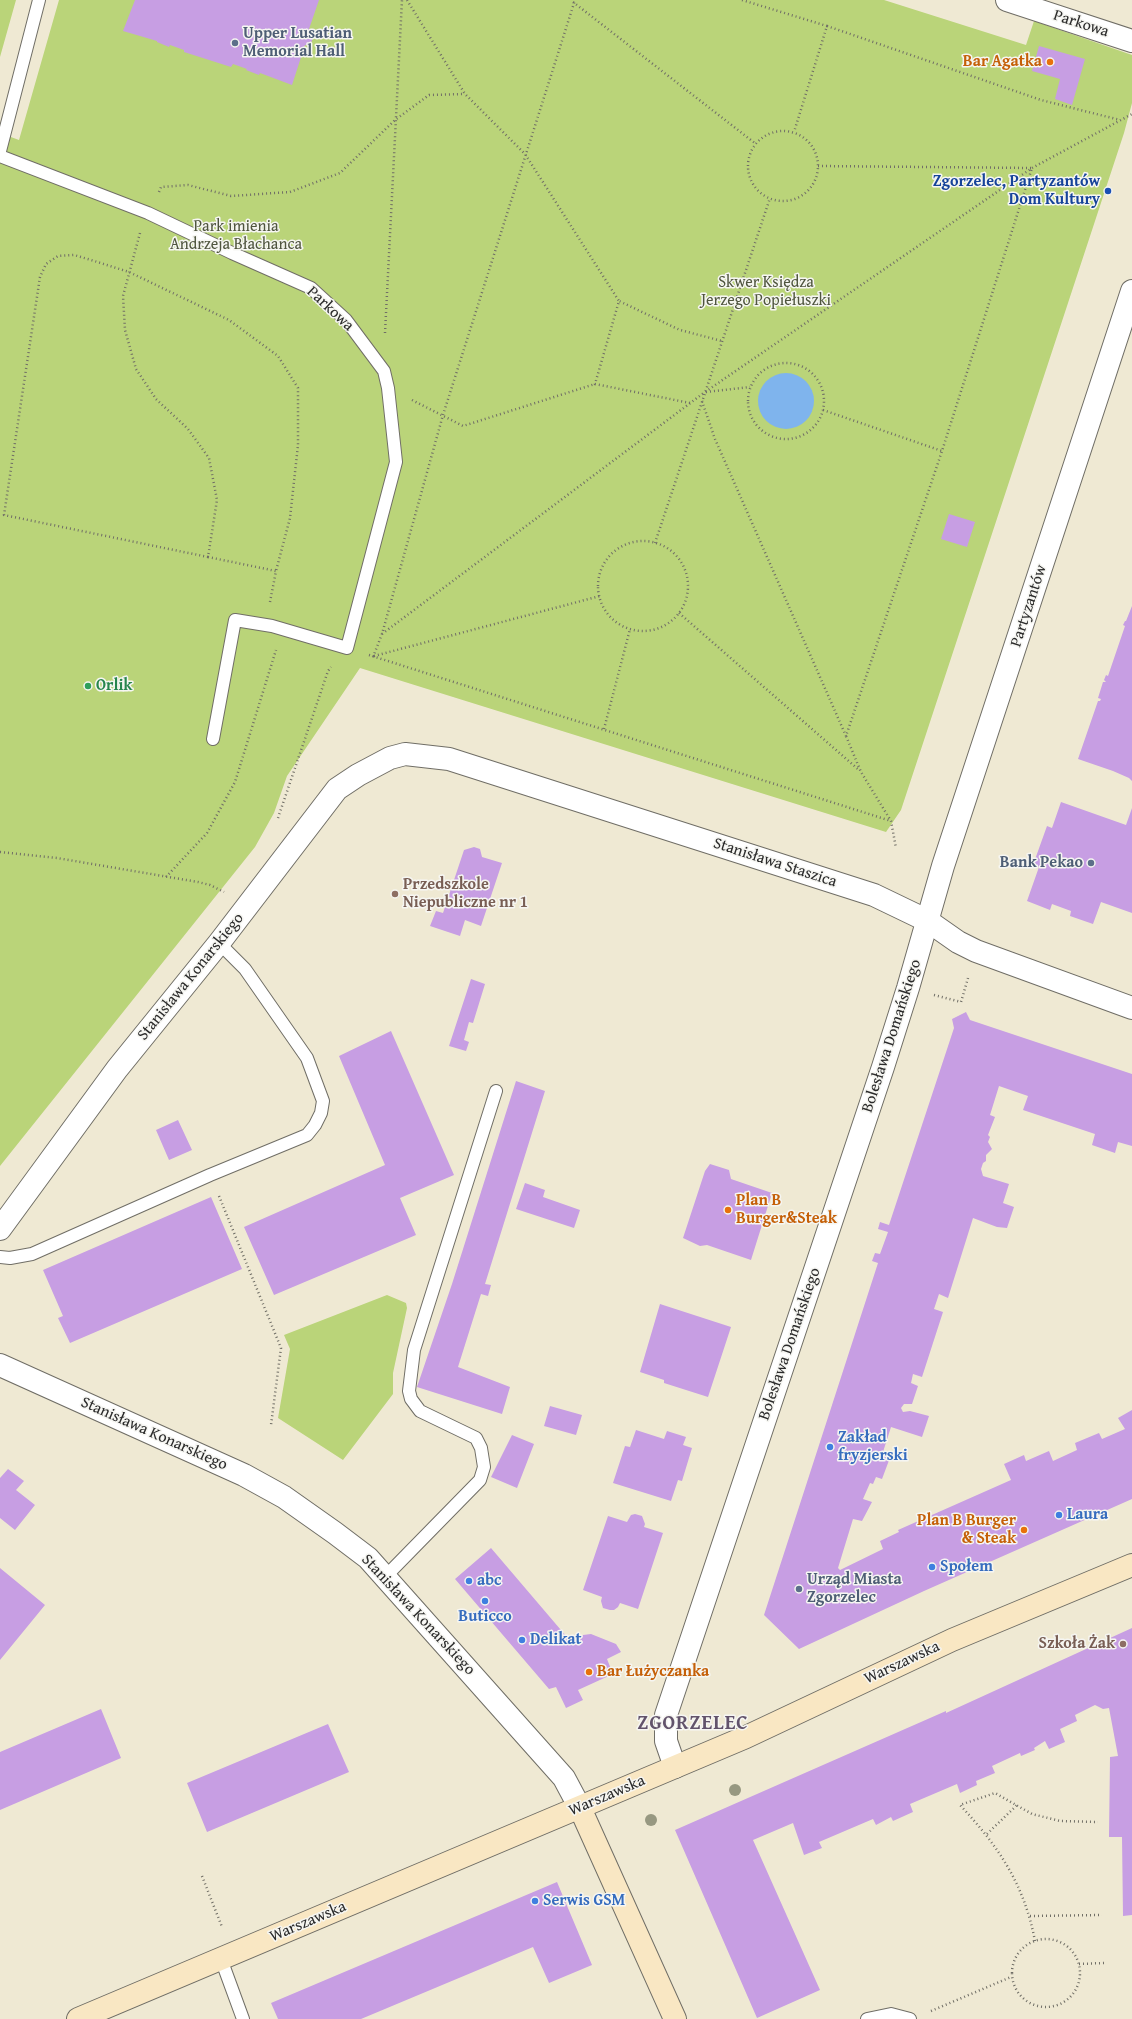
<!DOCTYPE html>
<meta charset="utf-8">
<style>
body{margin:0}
canvas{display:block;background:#efe9d3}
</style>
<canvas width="1132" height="2019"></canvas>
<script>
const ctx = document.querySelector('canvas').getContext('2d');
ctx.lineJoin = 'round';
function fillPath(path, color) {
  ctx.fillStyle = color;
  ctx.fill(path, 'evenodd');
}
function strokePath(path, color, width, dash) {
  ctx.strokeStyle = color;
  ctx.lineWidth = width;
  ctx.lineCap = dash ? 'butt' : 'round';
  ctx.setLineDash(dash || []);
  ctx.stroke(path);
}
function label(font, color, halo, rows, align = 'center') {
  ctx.font = font + ' "Gentium Book Plus",serif';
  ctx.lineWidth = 3;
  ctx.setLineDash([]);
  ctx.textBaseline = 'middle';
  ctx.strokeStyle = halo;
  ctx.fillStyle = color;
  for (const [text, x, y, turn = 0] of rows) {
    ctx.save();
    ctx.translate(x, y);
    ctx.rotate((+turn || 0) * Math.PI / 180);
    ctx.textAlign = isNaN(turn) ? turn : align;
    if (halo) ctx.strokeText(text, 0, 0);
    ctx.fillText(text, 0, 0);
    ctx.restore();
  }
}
fillPath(new Path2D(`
 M0 0H16L0 57Z
 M59 0H884L1026 45 1034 21 1132 55V103L1124 133 901 810 886 832 360 668 287 776 274 813 255 847 0 1166V133L19 140Z
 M387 1295 406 1303 407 1308 393 1373V1394L343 1460 278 1418 290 1349 284 1335Z`), '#bad479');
fillPath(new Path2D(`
 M758 401a28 28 0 1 1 56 0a28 28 0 1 1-56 0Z`), '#7fb4ed');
fillPath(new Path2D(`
 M135 0H319L309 29 315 32 310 46 305 45 292 85 260 73 259 75 246 70 247 69 233 64 231 67 184 52V50L170 45 169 47 157 42V41L123 31Z
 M1039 46 1085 59 1072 105 1055 99 1060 79 1032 71Z
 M949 514 975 522 967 547 941 539Z
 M1132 606V781L1129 778 1113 771 1078 759 1098 701H1100L1101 699 1098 698 1103 682H1106L1104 680 1106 675 1108 676 1125 626 1123 625 1125 621H1126Z
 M1061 802 1126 825 1132 808V913L1101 902 1093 924 1070 916 1071 911 1052 904 1050 910 1027 901 1039 867 1033 865 1047 826 1052 828Z
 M474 847 480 849 482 857 502 863 481 926 465 920 460 936 430 926 436 911 443 913 464 850Z
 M471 979 485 984 473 1023 469 1022 464 1040 469 1042 466 1051 449 1046Z
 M966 1012 970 1020 1132 1074V1146L1118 1142 1115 1153 1092 1145 1095 1134 1023 1110 1028 1096 999 1086 990 1115 995 1117 988 1135 990 1137 988 1142 992 1149 986 1155V1161L983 1163 981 1169 983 1176 1009 1184 1003 1203 1014 1207 1007 1228 997 1227 973 1218 948 1298 939 1294 934 1309 943 1312 922 1377 913 1374 911 1383 918 1386 912 1404H904L901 1408 903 1412 910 1411 929 1416 922 1437 891 1427 883 1452 891 1455 882 1479 876 1477 873 1484 870 1483 863 1499 872 1502 862 1521 853 1519 838 1568 840 1570 883 1549 880 1541 899 1532 898 1530 1011 1480 1004 1464 1024 1455 1026 1461 1049 1451 1053 1461 1077 1450 1075 1443 1099 1433 1102 1439 1125 1429 1118 1418 1132 1410V1499L924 1591 799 1649 764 1615 878 1263 872 1261 875 1253 880 1254 888 1232 878 1229 880 1222 889 1225 954 1028 952 1019Z
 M391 1031 454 1175 400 1198 416 1235 274 1295 244 1227 385 1165 339 1056Z
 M516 1081 545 1091 485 1284 491 1285 488 1296 481 1294 458 1367 510 1387 502 1414 417 1387 452 1284Z
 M178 1120 192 1150 169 1160 156 1130Z
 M710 1164 729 1170 731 1179 772 1193 751 1260 707 1245 700 1246 683 1238 705 1171Z
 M525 1183 545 1190 543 1197 580 1210 574 1228 516 1209Z
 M211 1197 242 1269 70 1343 58 1318 63 1316 43 1270Z
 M660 1304 731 1327 708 1397 664 1383V1380L640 1372Z
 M550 1406 582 1415 576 1435 544 1426Z
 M636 1430 664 1439 667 1431 686 1437 683 1445 692 1448 682 1481 678 1480 671 1501 613 1483 625 1446 630 1447Z
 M512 1435 534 1444 517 1488 491 1477Z
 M8 1469 24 1481 16 1490 35 1505 15 1530 0 1518V1478Z
 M635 1514 642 1516 645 1524 644 1527 663 1533 638 1609 620 1603 618 1607 614 1610H610L603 1608 601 1601 602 1597 583 1590 608 1516 627 1522 631 1515Z
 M491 1548 572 1643 583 1635 591 1634 616 1644 621 1652 607 1659 613 1674 578 1690 583 1700 566 1708 556 1687 549 1689 455 1579Z
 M0 1568 45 1605 0 1660Z
 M1132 1628V1915L1123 1916 1122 1837H1109L1110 1757 1118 1756 1109 1708 1103 1709 1095 1705 1075 1715 1077 1721 1060 1729 1065 1742 1049 1749 1045 1741 1034 1748 1035 1750 1021 1756 1020 1753 992 1766 995 1773 976 1781 977 1785 960 1793 957 1784 910 1804 913 1812 893 1821 891 1817 876 1825 873 1819 819 1842 822 1848 804 1855 793 1823 753 1840 820 1990 757 2018 675 1830 946 1711V1713Z
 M101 1709 121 1758 0 1810V1752Z
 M328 1724 349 1772 207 1832 187 1783Z
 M557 1882 592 1965 549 1983 533 1947 361 2019H278L271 2003Z`), '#c79ee3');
const service = new Path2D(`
 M0 151 39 0
 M0 156 148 213 232 253 311 288 346 320 384 371 388 388 396 462 347 648 272 626 235 620 213 739
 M0 1257 10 1258 32 1254 210 1175 307 1135 315 1125 321 1113 323 1101 307 1058 245 969 219 943
 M385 1577 480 1480 484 1467 481 1448 476 1438 420 1411 411 1399 409 1391 414 1350 496 1091
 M221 1959 243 2019
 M867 2019 891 2014 910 2019`);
const minor = new Path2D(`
 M1007 0 1132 41
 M0 1229 117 1069 219 943 337 789 358 775 390 758 405 754 449 759 874 895 928 921 958 942 976 951 1132 1008
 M0 1365 244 1475 284 1497 335 1533 368 1558 564 1778 580 1808`);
const tertiary = new Path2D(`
 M675 1767 666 1741V1715L883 1067 908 988 943 866 1132 291`);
const secondary = new Path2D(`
 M580 1808 675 2019
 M78 2019 746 1737 952 1640 1132 1565`);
strokePath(service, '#706e66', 14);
strokePath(minor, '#706e66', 24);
strokePath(tertiary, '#706e66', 24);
strokePath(secondary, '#706e66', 24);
strokePath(new Path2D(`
 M407 0 465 94 525 154 619 301
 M742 0 827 26 794 132
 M573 2 756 144
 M827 26 1041 100 1120 120
 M748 166a35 35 0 1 1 70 0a35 35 0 1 1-70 0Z
 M818 166 1032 168 942 451 846 736 861 772 891 821 896 848
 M159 192 161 187 188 185 231 196 290 192 340 173 395 120 429 95 465 94
 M140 233 123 296 125 330 136 369 156 399 188 429 209 458 217 500 208 557 276 571 270 602
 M385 333 402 0
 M748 401a38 38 0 1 1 76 0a38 38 0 1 1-76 0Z
 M706 392 750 387
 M412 400 463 426 595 384
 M702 401 715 439 846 736
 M690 403 595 384 619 301 680 330 722 341
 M823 410 942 451
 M598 586a45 45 0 1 1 90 0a45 45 0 1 1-90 0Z
 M655 543 770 198
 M208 557 4 515 40 277 46 264 58 256 74 255 91 260 129 272 229 320 278 356 298 388V445L290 518 276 571
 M679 613 859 770
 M382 634 705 392 1032 168 1132 114
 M369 655 891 821
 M374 656 600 596
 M373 657 382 634 443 415 575 0
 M604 729 630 629
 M278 818 328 671 331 667
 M0 852 57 858 198 882 210 885 224 892
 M166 877 207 833 235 782 276 650
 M934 995 961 1002 968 978
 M219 1196 281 1348 271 1425
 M987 1834 1017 1805
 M202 1876 222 1927
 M1030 1916 1102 1915
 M1012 1973a34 34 0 1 1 68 0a34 34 0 1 1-68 0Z
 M1035 1941C1024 1884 999 1847 960 1805L995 1793 1032 1814 1060 1821 1098 1822
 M1079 1964 1104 1963
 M931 2011 1011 1977`), '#706e66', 2.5, [1, 3]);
strokePath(service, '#fff', 12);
strokePath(minor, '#fff', 22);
strokePath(tertiary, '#fff', 22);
strokePath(secondary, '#f9e7c3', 22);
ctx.fillStyle = '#979881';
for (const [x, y] of [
 [735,1790],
 [651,1820]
]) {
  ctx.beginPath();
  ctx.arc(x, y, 6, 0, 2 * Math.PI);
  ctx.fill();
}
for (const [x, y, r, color] of [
 [235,43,4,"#5c6f8a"],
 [1050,62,4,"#e8710a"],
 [1108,191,4,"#1a4fb4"],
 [88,686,4,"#2e9e5b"],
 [1091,863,4,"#5c6f8a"],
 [395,894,4,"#8d6e63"],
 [728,1210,4,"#e8710a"],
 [830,1447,4,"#3f7fe0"],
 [1059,1515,4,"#3f7fe0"],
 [1024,1530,4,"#e8710a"],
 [932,1567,4,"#3f7fe0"],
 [469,1581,4,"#3f7fe0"],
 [799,1589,4,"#5c6f8a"],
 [485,1601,4,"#3f7fe0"],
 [522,1640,4,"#3f7fe0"],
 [1123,1644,4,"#8d6e63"],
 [589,1672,4,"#e8710a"],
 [535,1901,4,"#3f7fe0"]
]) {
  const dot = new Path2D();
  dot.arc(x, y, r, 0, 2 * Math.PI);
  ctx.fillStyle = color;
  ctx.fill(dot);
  strokePath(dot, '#f6f6f2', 1.5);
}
label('16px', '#2b2b2b', '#f6f6f2', [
 ["Parkowa",1081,24,18],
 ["Parkowa",330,309,43],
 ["Partyzantów",1029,606,-72],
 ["Stanisława Staszica",775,863,18],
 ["Stanisława Konarskiego",191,977,-51],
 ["Bolesława Domańskiego",892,1036,-72],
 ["Bolesława Domańskiego",790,1344,-71],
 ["Stanisława Konarskiego",154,1434,24],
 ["Stanisława Konarskiego",418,1615,47],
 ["Warszawska",902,1663,-25],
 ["Warszawska",607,1796,-23],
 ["Warszawska",308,1922,-23]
]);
label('bold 16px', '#4e5e75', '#f6f6f2', [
 ["Upper Lusatian",243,34],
 ["Memorial Hall",243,52],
 ["Bank Pekao",1083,863,"right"],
 ["Urząd Miasta",807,1580],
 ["Zgorzelec",807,1598]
], 'left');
label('bold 16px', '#c56008', '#f6f6f2', [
 ["Bar Agatka",1042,62],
 ["Plan B",736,1201,"left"],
 ["Burger&Steak",736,1219,"left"],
 ["Plan B Burger",1016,1521],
 ["& Steak",1016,1539],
 ["Bar Łużyczanka",597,1672,"left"]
], 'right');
label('bold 16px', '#164399', '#f6f6f2', [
 ["Zgorzelec, Partyzantów",1100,182],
 ["Dom Kultury",1100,200]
], 'right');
label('16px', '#4f553e', '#f6f6f2', [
 ["Park imienia",236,227],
 ["Andrzeja Błachanca",236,245],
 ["Skwer Księdza",766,283],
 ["Jerzego Popiełuszki",766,301]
]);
label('bold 16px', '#27864d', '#f6f6f2', [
 ["Orlik",96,686]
], 'left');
label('bold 16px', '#785e54', '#f6f6f2', [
 ["Przedszkole",403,885],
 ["Niepubliczne nr 1",403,903],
 ["Szkoła Żak",1115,1644,"right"]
], 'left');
label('bold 16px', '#366cbe', '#f6f6f2', [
 ["Zakład",838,1438],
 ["fryzjerski",838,1456],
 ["Laura",1067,1515],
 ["Społem",940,1567],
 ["abc",477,1581],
 ["Buticco",485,1617,"center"],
 ["Delikat",530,1640],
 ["Serwis GSM",543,1901]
], 'left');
ctx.letterSpacing = '1px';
label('bold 20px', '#62536b', '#f6f6f2', [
 ["ZGORZELEC",693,1724]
]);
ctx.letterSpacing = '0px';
</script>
